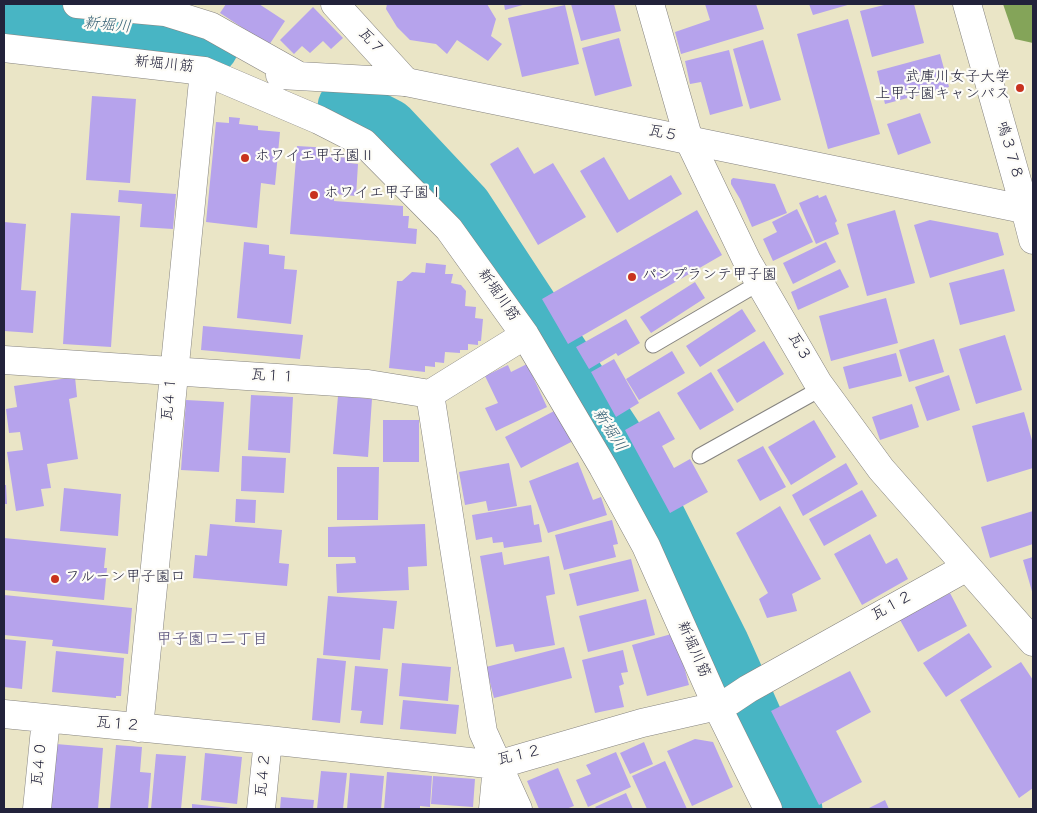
<!DOCTYPE html>
<meta charset="utf-8">
<style>
body{margin:0}
#map{position:relative;width:1037px;height:813px;overflow:hidden;background:#eae5c6;font-family:"Gochi Hand",sans-serif}
canvas{display:block}
.frame{position:absolute;inset:0;border:5px solid #22223b;pointer-events:none}
</style>
<div id="map">
<canvas width="1037" height="813"></canvas>
<div class="frame"></div>
</div>
<script>
const ctx = document.querySelector('canvas').getContext('2d');
ctx.lineJoin = 'round';
function fillPath(path, color) {
  ctx.fillStyle = color;
  ctx.fill(path, 'evenodd');
}
function strokePath(path, color, width, dash) {
  ctx.strokeStyle = color;
  ctx.lineWidth = width;
  ctx.lineCap = dash ? 'butt' : 'round';
  ctx.setLineDash(dash || []);
  ctx.stroke(path);
}
function label(font, color, halo, rows, align = 'center') {
  ctx.font = font + ' "Gochi Hand","Klee One",sans-serif';
  ctx.lineWidth = 4.5;
  ctx.setLineDash([]);
  ctx.textBaseline = 'middle';
  ctx.strokeStyle = halo;
  ctx.fillStyle = color;
  for (const [text, x, y, turn = 0] of rows) {
    ctx.save();
    ctx.translate(x, y);
    ctx.rotate((+turn || 0) * Math.PI / 180);
    ctx.textAlign = isNaN(turn) ? turn : align;
    if (halo) ctx.strokeText(text, 0, 0);
    ctx.fillText(text, 0, 0);
    ctx.restore();
  }
}
fillPath(new Path2D(`
 M1003 4H1033V43L1015 39Z`), '#84a459');
strokePath(new Path2D(`
 M4 19 136 30 209 46
 M347 107 388 128 463 208 623 452 720 645 793 809`), '#48b5c4', 59);
fillPath(new Path2D(`
 M226 4H259L285 21 269 45 220 13Z
 M387 4H487L496 19 491 36 502 44 488 61 457 40 447 54 436 44 410 40 397 27 386 9Z
 M504 4H526L505 10Z
 M571 4H614L621 31 581 41Z
 M705 4H756L764 29 681 54 675 32 710 20Z
 M809 4H851L813 15Z
 M888 4H914L924 43 872 57 860 11Z
 M565 5 579 64 522 77 508 18Z
 M313 7 343 38 331 49 323 41 310 53 302 46 294 54 280 40Z
 M848 19 880 134 828 149 797 34Z
 M619 38 632 86 595 96 582 48Z
 M763 40 781 100 750 109 733 49Z
 M729 50 743 106 710 115 701 82 690 84 685 61Z
 M940 54 949 87 885 104 877 71Z
 M92 96 136 99 130 183 86 180Z
 M920 113 931 143 898 155 887 124Z
 M229 117 240 118 239 124 258 126V130L280 132 275 185 261 183 257 228 206 222 216 122 229 123Z
 M297 146 330 148V153H338L337 157 350 158 349 163 358 164 356 196 334 194V201L403 206V216H409L408 228 417 229 416 244 290 234Z
 M518 147 534 174 553 163 586 217 538 245 490 164Z
 M604 157 629 200 671 175 682 194 617 233 580 171Z
 M733 178 775 184 787 213 752 227 740 199 731 184V180Z
 M119 190 176 194 173 229 140 227 142 204 118 202Z
 M818 195 819 198 826 195 837 221 835 223 839 234 816 244 799 203Z
 M797 209 813 242 773 261 763 239 777 232 772 222Z
 M697 210 722 255 568 344 542 299Z
 M895 210 915 283 867 296 847 224Z
 M71 213 120 216 111 347 63 344Z
 M930 220 998 233 1004 255 930 278 914 225Z
 M4 222 26 224 21 290 36 291 33 333 4 331Z
 M244 242 269 245V254L285 256 284 269 297 270 291 324 237 318Z
 M826 242 836 262 793 284 783 263Z
 M426 263 446 265 445 274H453L451 283 461 285 466 291 465 306 476 307 475 318 483 319 481 341H478V345L468 344V350H460V353L445 352 444 363 435 362V367L425 366V372L389 368 397 281H402L412 272 425 273Z
 M840 269 849 287 798 310 791 292Z
 M1004 269 1015 311 960 325 949 283Z
 M695 282 705 298 651 333 640 317Z
 M886 298 898 343 831 361 819 316Z
 M742 309 756 331 700 367 686 346Z
 M626 319 640 343 618 356 616 353 589 369 576 347Z
 M203 326 303 335 300 359 201 350Z
 M1005 335 1022 390 976 404 959 349Z
 M934 339 944 372 909 382 899 350Z
 M764 341 784 374 737 403 717 370Z
 M672 351 685 373 639 400 626 379Z
 M896 353 902 376 849 389 843 367Z
 M614 359 639 403 616 417 591 372Z
 M527 364 547 407 496 431 485 408 498 403 485 376 508 365 511 372Z
 M711 372 734 410 700 430 677 393Z
 M949 375 960 410 927 421 915 387Z
 M75 377 77 397 69 399 78 459 47 464 51 488 41 489 44 506 16 511 7 452 23 450 20 432 9 433 6 409 17 407 14 386Z
 M251 395 293 397 290 453 248 450Z
 M338 396 372 399 368 457 333 454Z
 M186 400 224 402 219 472 181 470Z
 M912 404 919 427 880 440 872 417Z
 M556 410 573 441 521 468 505 437Z
 M659 411 675 439 662 446 674 468 690 459 708 492 670 513 625 430Z
 M1024 412 1033 444V468L987 482 972 426Z
 M383 420H419V462H383Z
 M814 420 836 457 791 485 768 447Z
 M763 446 786 487 760 501 737 460Z
 M242 456 286 458 284 493 241 491Z
 M578 462 593 500 601 497 607 515 548 533 529 481Z
 M509 463 517 506 488 511 486 501 465 505 459 472Z
 M846 463 858 484 803 516 792 495Z
 M337 467H379L378 520H337Z
 M4 485H6L7 504H4Z
 M64 488 121 494 118 536 60 531Z
 M862 490 877 516 824 546 809 519Z
 M236 499 256 500 255 523 235 522Z
 M531 505 534 525 539 524 542 542 504 548 503 542 493 543 492 537 476 540 472 515Z
 M780 506 821 579 792 594 797 611 767 618 759 599 768 593 736 533Z
 M1033 511V544L990 558 981 527Z
 M612 520 618 544 613 545 616 557 564 570 555 535Z
 M210 524 282 530 279 563 289 564 287 586 193 578 195 555 207 556Z
 M425 524 427 566 408 567 409 590 337 593 336 564 356 563 355 557H328V527Z
 M870 534 886 564 897 558 908 579 862 605 834 554Z
 M4 538 106 548 104 568H107L104 600 4 590Z
 M502 552 504 565 549 556 555 594 546 596 555 645 515 652 513 644 496 647 480 556Z
 M1033 557V595L1023 560Z
 M631 559 639 591 577 606 569 574Z
 M950 593 967 626 918 652 900 620Z
 M4 595 132 608 128 654 52 646 53 640 4 635Z
 M328 596 397 601 394 629 383 628 380 660 323 655Z
 M646 599 655 635 588 652 579 616Z
 M675 633 689 685 647 696 632 645Z
 M969 633 992 667 946 697 923 663Z
 M4 639 26 641 22 689 4 687Z
 M564 647 572 678 494 698 486 667Z
 M623 650 628 672 621 673 624 684 619 686 624 707 595 713 582 660Z
 M56 651 124 658 121 696H116V698L52 692Z
 M317 658 346 661 340 723 312 720Z
 M1021 662 1033 680V788L1019 798 960 700Z
 M402 663 451 667 448 701 399 696Z
 M355 666 388 669 383 725 360 723 362 711 351 710Z
 M850 671 871 712 836 731 862 782 819 805 771 711Z
 M403 700 459 705 456 734 400 729Z
 M695 739 713 742 733 787 692 806 667 751Z
 M644 742 653 764 630 774 620 753Z
 M56 744 103 748 98 809H51Z
 M116 745 142 747 140 772 151 773 148 809H110Z
 M616 752 631 787 588 807 576 780 591 774 586 765Z
 M205 753 242 757 237 804 201 800Z
 M156 754 186 756 181 809H151Z
 M665 761 687 809H647L632 776Z
 M558 768 574 806 566 809H539L527 781Z
 M321 771 347 773 343 809H317Z
 M387 772 432 776 430 807 420 806V809H384Z
 M350 773 384 776 381 809H347Z
 M433 776 475 779 473 807 431 804Z
 M626 793 633 809H597L595 807Z
 M281 797 314 800 313 809H280Z
 M885 800 889 809H867Z
 M192 804 231 808V809H192Z`), '#b6a3ec');
const lane = new Path2D(`
 M653 345 759 283
 M700 456 822 388`);
const street = new Path2D(`
 M77 4 165 12 210 26 299 76
 M335 4 406 82
 M650 4 689 140 747 261 818 383 881 469 1033 642
 M4 48 204 71 319 120 364 143 449 229 525 335 603 467 646 546 717 706 768 809
 M280 75 406 82
 M1025 209 1033 240
 M4 360 368 384 430 394 525 335
 M430 394 483 732 518 809
 M4 714 268 740 497 765 642 723 717 706 730 701 748 689 967 567
 M139 728 204 71
 M37 809 46 719
 M261 809 268 740
 M493 809 497 766`);
const secondary = new Path2D(`
 M967 4 1025 209
 M406 82 1033 211`);
strokePath(lane, '#868480', 17);
strokePath(street, '#868480', 29);
strokePath(secondary, '#868480', 29);
strokePath(lane, '#fff', 15);
strokePath(street, '#fff', 28);
strokePath(secondary, '#fff', 28);
for (const [x, y, r, color] of [
 [1020,88,5,"#c8321e"],
 [245,158,5,"#c8321e"],
 [314,195,5,"#c8321e"],
 [632,277,5,"#c8321e"],
 [55,579,5,"#c8321e"]
]) {
  const dot = new Path2D();
  dot.arc(x, y, r, 0, 2 * Math.PI);
  ctx.fillStyle = color;
  ctx.fill(dot);
  strokePath(dot, '#fdfcf7', 2);
}
label('15px', '#22223b', '#fdfcf7', [
 ["瓦７",370,43,47],
 ["新堀川筋",164,66,6],
 ["瓦５",663,135,12],
 ["鳴３７８",1008,151,74],
 ["新堀川筋",497,296,55],
 ["瓦３",798,348,59],
 ["瓦１１",273,378,4],
 ["瓦４１",171,399,-84],
 ["瓦１２",893,607,-29],
 ["新堀川筋",692,650,66],
 ["瓦１２",118,726,5],
 ["瓦１２",520,757,-13],
 ["瓦４０",41,764,-84],
 ["瓦４２",265,775,-84]
]);
label('15px', '#22223b', '#fdfcf7', [
 ["武庫川女子大学",1010,79,"right"],
 ["上甲子園キャンパス",1010,96,"right"],
 ["ホワイエ甲子園Ⅱ",255,158],
 ["ホワイエ甲子園Ⅰ",324,195],
 ["パンプランテ甲子園",642,277],
 ["フルーン甲子園口",65,579]
], 'left');
label('italic 16px', '#315d72', '#fdfcf7', [
 ["新堀川",107,27,5],
 ["新堀川",608,431,57]
]);
label('16px', '#564f79', '#fdfcf7', [
 ["甲子園口二丁目",212,642]
]);
</script>
